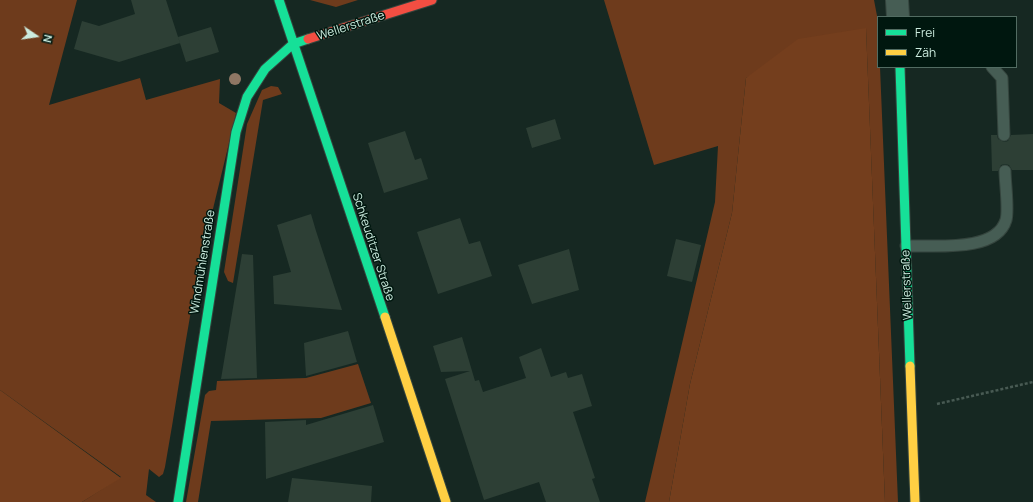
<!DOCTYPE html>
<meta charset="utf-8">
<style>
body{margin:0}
#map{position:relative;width:1033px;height:502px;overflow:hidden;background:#162822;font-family:Manrope,sans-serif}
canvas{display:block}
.legend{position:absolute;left:877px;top:16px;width:140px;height:52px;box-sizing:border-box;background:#00170f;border:1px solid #526c62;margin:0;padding:5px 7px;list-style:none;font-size:12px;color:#ccecdf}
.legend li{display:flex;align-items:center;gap:8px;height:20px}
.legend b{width:20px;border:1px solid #526c62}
.north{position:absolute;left:16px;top:16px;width:40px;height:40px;-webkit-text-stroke:3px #00170f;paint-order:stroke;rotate:103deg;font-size:11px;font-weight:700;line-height:16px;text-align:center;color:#ccecdf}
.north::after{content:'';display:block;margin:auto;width:14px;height:18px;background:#ccecdf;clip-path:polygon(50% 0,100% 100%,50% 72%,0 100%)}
</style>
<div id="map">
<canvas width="1033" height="502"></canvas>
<ul class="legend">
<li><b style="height:5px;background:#16e098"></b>Frei</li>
<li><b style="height:5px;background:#ffcf43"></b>Zäh</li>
</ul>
<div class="north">N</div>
</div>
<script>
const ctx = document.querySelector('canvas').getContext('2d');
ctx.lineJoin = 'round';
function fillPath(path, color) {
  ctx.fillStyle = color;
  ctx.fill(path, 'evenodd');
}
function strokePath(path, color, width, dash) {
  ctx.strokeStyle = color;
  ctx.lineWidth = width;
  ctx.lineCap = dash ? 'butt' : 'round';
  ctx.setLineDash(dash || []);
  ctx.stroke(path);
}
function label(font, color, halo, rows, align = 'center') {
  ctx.font = font + ' Manrope,sans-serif';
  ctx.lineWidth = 3;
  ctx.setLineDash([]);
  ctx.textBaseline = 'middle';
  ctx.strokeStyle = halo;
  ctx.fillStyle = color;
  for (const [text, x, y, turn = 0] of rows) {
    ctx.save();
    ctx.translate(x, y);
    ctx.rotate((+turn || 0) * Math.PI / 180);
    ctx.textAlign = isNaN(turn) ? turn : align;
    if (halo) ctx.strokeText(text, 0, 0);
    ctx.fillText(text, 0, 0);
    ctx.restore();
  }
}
fillPath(new Path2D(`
 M0 0H77L49 105 140 78 146 100 220 79 219 103 236 113C222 175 205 236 193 299 183 355 175 411 165 467L163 474 159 477 149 469 146 495 156 502H82L121 477 0 390Z
 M310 0H358L336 7Z
 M604 0H874L878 21V67H880L898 502H885L866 29 746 78 732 213 690 384 669 502H645L715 202 718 146 654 165Z
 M271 86 278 87 282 94 263 100 233 283 228 281 224 272 247 124 262 90Z
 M358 364 371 403 321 418 211 421 198 502H186L205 395 209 391 216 390 217 381 306 378Z`), '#6e3b1c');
fillPath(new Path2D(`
 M866 28 885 502H669L690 384 732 213 746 78 798 39Z
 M0 390 121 478 82 502H0Z`), '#743e1d');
fillPath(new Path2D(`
 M131 0H166L180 43 119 62 74 49 82 21 99 26 135 14Z
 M211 27 219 52 186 62 178 37Z
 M555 119 561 139 532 148 526 128Z
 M405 131 415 160 421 158 428 179 384 193 368 143Z
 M1033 134V170H1012L1009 165 1005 164 1001 165 998 171H992L991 135H997L998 139 1004 142 1008 141 1011 135Z
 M311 214 316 231 342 310 274 304 273 276 291 272 277 225Z
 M460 218 469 244 480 241 492 276 438 294 417 232Z
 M676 239 701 245 692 282 667 276Z
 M569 249 579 290 532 304 518 265Z
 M242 254 253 255 257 378 221 379Z
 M348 331 357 362 306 376 304 343Z
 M462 337 475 381 479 380 483 392 526 378 519 357 541 348 551 377 566 372 568 378 582 374 592 406 573 412 595 478 592 479 600 502H546L539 482 484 500 445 379 470 371 441 372 433 346Z
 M373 405 384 442 266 479 265 422 306 420V425Z
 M292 478 372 486 371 502H288Z`), '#2d3f35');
const lane = new Path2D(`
 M992 67 1002 78 1004 135
 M906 246C934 245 996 253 1006 220 1009 210 1005 182 1005 171`);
const street = new Path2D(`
 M897 0 898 17`);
const fast = new Path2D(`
 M279 0 385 317
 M900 67 910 366
 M178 502 236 132 247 97 265 69 293 44 308 39`);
const slow = new Path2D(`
 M385 317 446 502
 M910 366 915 502`);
const jam = new Path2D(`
 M308 39 432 0`);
strokePath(lane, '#35453e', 13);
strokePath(street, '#35453e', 24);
strokePath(fast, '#35453e', 11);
strokePath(slow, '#35453e', 11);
strokePath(jam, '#35453e', 11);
strokePath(new Path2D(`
 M937 404 1033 382`), '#485a53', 2.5, [3, 2]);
strokePath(lane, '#465d54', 11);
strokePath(street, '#465d54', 22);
strokePath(fast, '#16e098', 9);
strokePath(slow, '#ffcf43', 9);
strokePath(jam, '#f24e42', 9);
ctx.fillStyle = '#8f7764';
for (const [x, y] of [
 [235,79]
]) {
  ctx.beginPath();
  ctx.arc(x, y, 6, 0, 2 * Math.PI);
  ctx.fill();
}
label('12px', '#ccecdf', '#00170f', [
 ["Wellerstraße",351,26,-18],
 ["Schkeuditzer Straße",373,247,72],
 ["Windmühlenstraße",203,262,-81],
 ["Wellerstraße",907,285,-92]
]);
</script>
